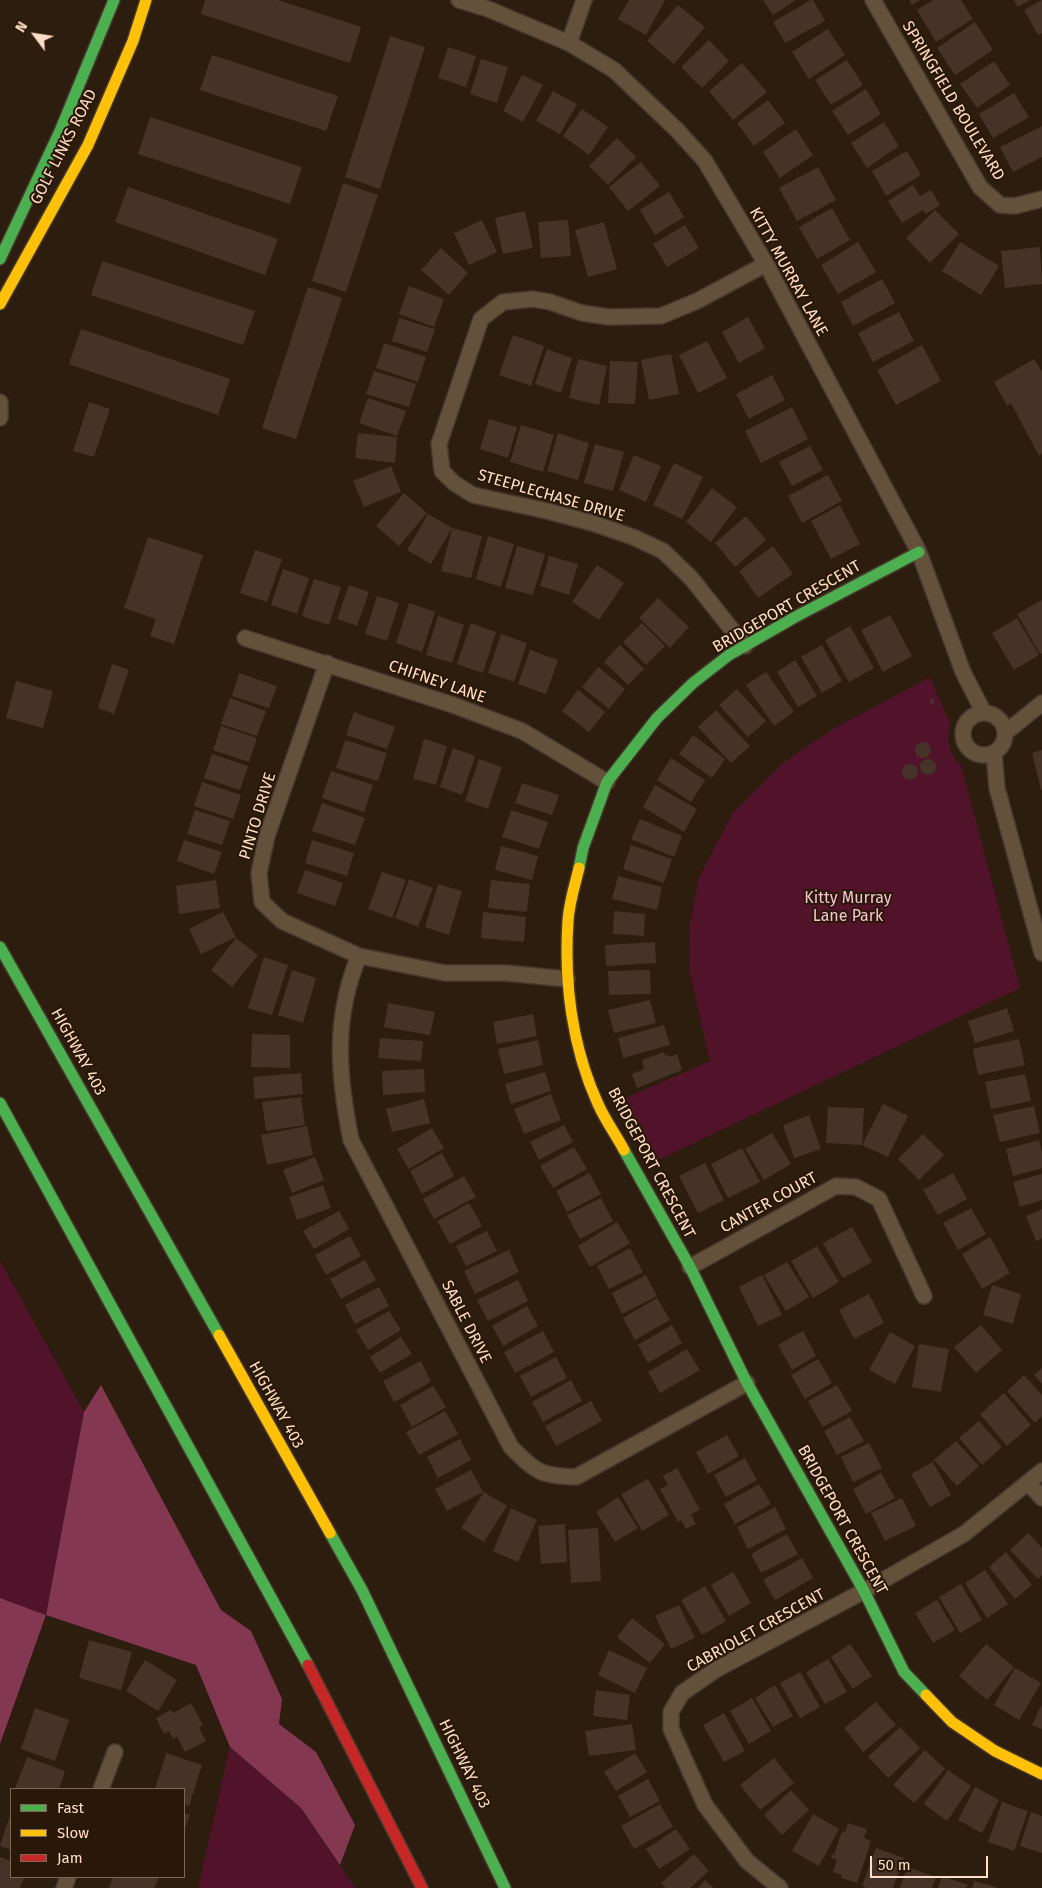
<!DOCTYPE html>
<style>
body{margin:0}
#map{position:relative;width:1042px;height:1888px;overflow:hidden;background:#2c1d0e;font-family:"Fira Sans",sans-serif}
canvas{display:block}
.legend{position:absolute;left:10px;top:1788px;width:175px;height:90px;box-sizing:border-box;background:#291707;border:1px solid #7f6753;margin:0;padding:6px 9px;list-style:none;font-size:15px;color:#ffdec5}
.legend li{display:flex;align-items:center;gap:10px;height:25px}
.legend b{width:25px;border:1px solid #7f6753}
.north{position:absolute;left:10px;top:10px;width:50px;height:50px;-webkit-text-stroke:4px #291707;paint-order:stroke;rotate:301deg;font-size:14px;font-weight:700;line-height:20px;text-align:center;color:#ffdec5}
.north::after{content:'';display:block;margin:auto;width:18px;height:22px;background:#ffdec5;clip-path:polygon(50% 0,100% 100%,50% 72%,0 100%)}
.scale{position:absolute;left:870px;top:1856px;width:118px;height:22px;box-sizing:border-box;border:2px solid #ffdec5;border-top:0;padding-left:6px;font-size:15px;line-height:18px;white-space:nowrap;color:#ffdec5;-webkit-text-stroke:4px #291707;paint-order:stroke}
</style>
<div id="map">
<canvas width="1042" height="1888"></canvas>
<ul class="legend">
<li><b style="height:6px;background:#4caf50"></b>Fast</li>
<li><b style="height:6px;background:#ffc107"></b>Slow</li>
<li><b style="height:6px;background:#c62828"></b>Jam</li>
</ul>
<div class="north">N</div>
<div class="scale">50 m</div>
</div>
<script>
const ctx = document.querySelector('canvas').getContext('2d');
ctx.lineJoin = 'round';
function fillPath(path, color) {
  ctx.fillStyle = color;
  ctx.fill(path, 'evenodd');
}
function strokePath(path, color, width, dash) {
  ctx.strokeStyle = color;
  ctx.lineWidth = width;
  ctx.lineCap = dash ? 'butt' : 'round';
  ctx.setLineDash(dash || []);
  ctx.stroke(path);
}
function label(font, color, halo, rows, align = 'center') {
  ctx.font = font + ' "Fira Sans",sans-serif';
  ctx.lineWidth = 4;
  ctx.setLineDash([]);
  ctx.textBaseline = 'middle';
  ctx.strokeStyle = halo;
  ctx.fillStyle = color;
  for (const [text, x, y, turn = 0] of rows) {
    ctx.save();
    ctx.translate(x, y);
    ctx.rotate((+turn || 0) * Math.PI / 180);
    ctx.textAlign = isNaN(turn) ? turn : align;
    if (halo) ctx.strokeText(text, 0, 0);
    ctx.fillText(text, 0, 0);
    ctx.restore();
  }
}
fillPath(new Path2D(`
 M930 677 950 723 948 741 954 758 961 765 1020 988 654 1162 623 1099 710 1061 689 969 690 924 699 877 733 813 783 763 833 729Z
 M0 1261 84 1412 46 1615 0 1598Z
 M230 1747 301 1808 355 1888H198Z`), '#51132a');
fillPath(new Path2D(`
 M101 1385 221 1610 251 1631 282 1699 279 1724 316 1752 355 1825 340 1865 301 1808 230 1747 196 1665 46 1615 0 1744V1598L46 1615 84 1412Z`), '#843750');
fillPath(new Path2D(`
 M205 0H278L361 27 350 63 201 14Z
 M629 0H665L646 35 618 19Z
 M763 0H796L773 15Z
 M811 0H813L825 21 785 43 773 22Z
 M909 0H920L912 5Z
 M933 0H961L973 19 936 42 917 10Z
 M1014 0H1030L1018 7Z
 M1042 0V33L1038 35 1024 10Z
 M678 5 705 27 674 64 647 41Z
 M975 22 993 50 955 75 937 48Z
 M828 29 845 55 809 79 792 52Z
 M390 36 425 47 380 189 345 177Z
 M709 40 729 61 702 88 681 67Z
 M448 47 476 56 466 87 438 78Z
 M212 55 338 96 326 131 200 90Z
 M481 59 508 67 497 103 470 94Z
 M847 60 863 85 831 105 815 80Z
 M994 61 1010 85 977 108 960 84Z
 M742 63 767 92 733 120 709 91Z
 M522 75 543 85 523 122 503 111Z
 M866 89 881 114 848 135 832 111Z
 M553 91 577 104 560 134 536 121Z
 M1014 93 1029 117 993 138 979 114Z
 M768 100 785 123 754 146 737 123Z
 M582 109 608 127 589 155 563 136Z
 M150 117 302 167 290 204 138 154Z
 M884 122 899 146 867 168 851 143Z
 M1042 126V157L1013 172 1000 147Z
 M796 129 813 155 780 178 763 152Z
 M617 138 636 157 608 185 589 166Z
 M907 151 921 175 886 196 872 171Z
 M641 162 660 186 628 211 609 187Z
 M818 167 836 200 797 221 779 188Z
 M343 183 378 195 346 292 312 281Z
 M913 185 920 196 931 190 940 205 926 214 923 210 902 223 888 201Z
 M128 187 278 239 265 275 115 222Z
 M669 192 684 217 655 235 640 210Z
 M832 208 850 240 817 259 799 227Z
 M935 210 959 234 930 263 906 238Z
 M525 211 533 248 503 254 495 218Z
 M482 220 497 252 469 265 454 233Z
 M568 220 571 256 541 258 538 222Z
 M604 222 617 269 588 277 575 230Z
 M685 225 699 248 667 267 653 244Z
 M858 242 876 272 838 294 821 265Z
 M960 242 999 266 981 295 942 271Z
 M1040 247 1042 284 1005 288 1001 251Z
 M441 248 468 273 449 295 421 270Z
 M102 261 255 311 243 345 91 295Z
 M882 279 895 303 853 326 841 302Z
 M409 286 444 299 434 327 399 314Z
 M308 287 342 298 296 439 262 428Z
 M899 312 914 341 873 362 858 333Z
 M748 317 765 348 739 363 722 332Z
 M399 318 435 329 427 352 392 341Z
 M81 329 230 379 218 415 69 364Z
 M513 335 544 346 531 386 499 375Z
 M707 341 727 378 698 393 679 355Z
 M384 343 426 357 418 382 376 368Z
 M922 345 941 381 896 405 877 370Z
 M547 349 572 358 561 393 535 384Z
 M671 354 679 394 649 400 641 360Z
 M578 359 607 366 599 405 569 398Z
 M1034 359 1042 372V453L1039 456 1011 403 1007 406 994 382Z
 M610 361 638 362 635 404 608 403Z
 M374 371 416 384 409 407 366 394Z
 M772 375 785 400 749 419 736 394Z
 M368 398 406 411 397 436 359 423Z
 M89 402 110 409 94 457 73 451Z
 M792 407 808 439 761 463 745 431Z
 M489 419 517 427 508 458 480 449Z
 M521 425 554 435 543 472 510 462Z
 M358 433 397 437 395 463 355 458Z
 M558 433 589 443 578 480 547 471Z
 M595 444 624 452 613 491 584 483Z
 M810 446 823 470 792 486 779 462Z
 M634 455 661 466 646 502 619 490Z
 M674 463 703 477 682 519 653 505Z
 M391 466 401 492 364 507 353 481Z
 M828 475 842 501 802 523 788 496Z
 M712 488 737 507 711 542 686 522Z
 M404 493 427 513 399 546 376 526Z
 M840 505 860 544 831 559 811 521Z
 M428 514 452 528 431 564 407 550Z
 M746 516 766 540 735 567 715 543Z
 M452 528 482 536 471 578 441 571Z
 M488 536 514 544 501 587 476 579Z
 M148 537 203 555 174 644 150 636 156 619 124 608Z
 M517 546 545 554 533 595 505 588Z
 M773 546 793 574 758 598 739 571Z
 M255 550 282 559 267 602 240 593Z
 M549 556 578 564 569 595 540 586Z
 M597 565 624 583 599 620 572 602Z
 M283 569 309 578 297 614 271 605Z
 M314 579 341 587 329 625 302 616Z
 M349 585 369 592 357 626 337 619Z
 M377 596 399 603 387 641 365 634Z
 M658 598 689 627 670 648 639 618Z
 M1042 600V653L1040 654 1017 614Z
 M409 603 435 612 422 652 396 643Z
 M890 615 912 656 883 672 861 630Z
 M438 616 464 625 452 663 426 655Z
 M1017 618 1039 655 1014 670 992 633Z
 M471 623 496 632 483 673 457 664Z
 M642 623 665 646 646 665 623 642Z
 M850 626 874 668 849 682 825 640Z
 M501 634 527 643 514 682 488 673Z
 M620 645 644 669 628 685 604 662Z
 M822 645 842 681 822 693 801 657Z
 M530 650 558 660 546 694 518 684Z
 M795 660 817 696 798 707 777 672Z
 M112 664 129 670 114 714 98 708Z
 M598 667 625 689 609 709 582 687Z
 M766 672 794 712 774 726 746 685Z
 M239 673 277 686 269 708 232 696Z
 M16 681 53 691 43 728 6 718Z
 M737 689 766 721 748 737 719 705Z
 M578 690 605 712 589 732 562 711Z
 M230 698 266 711 257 736 221 724Z
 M933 698 935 704 932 705 929 700Z
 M716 710 750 746 731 763 698 727Z
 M354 712 395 727 387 749 346 735Z
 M221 726 257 738 249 762 213 750Z
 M693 735 725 759 712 778 679 754Z
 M424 739 447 746 436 785 413 779Z
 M345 740 387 753 378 781 336 768Z
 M915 750a8 8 0 1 1 16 0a8 8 0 1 1-16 0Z
 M453 748 475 756 462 795 440 787Z
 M1042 750V790H1041L1032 753Z
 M212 754 248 766 240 790 204 778Z
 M671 758 705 780 691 802 657 780Z
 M479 759 502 767 488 809 465 801Z
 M920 767a8 8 0 1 1 16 0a8 8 0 1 1-16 0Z
 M902 772a8 8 0 1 1 16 0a8 8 0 1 1-16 0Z
 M331 771 373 785 364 812 322 798Z
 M202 782 241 795 233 819 194 806Z
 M522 783 559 795 552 815 515 803Z
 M655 785 697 809 684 832 643 807Z
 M322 803 365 818 355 845 312 831Z
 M195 810 230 821 222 845 187 834Z
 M511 810 548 822 539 849 502 837Z
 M640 819 682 836 674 857 631 839Z
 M184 840 222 852 214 874 177 861Z
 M312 840 354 853 347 876 305 863Z
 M631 845 672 859 664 883 623 869Z
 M501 846 538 856 532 880 495 870Z
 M305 870 343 883 335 906 297 893Z
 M382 872 406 880 392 918 368 909Z
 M618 876 662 887 657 910 612 899Z
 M409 879 433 888 418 927 395 918Z
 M216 880 220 908 179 914 176 886Z
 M491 880 530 884 527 912 488 908Z
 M438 884 462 891 449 935 425 927Z
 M614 911 645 914 644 936 613 934Z
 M223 912 236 937 201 954 189 929Z
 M483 912 526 917 524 942 481 938Z
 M236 938 258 955 232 987 211 970Z
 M655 942 656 963 606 966 605 945Z
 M264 957 288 965 272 1015 248 1008Z
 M292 970 316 978 303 1023 278 1015Z
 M650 970 651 994 609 995 608 971Z
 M650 1000 656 1023 614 1033 608 1010Z
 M388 1003 435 1012 430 1035 384 1027Z
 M1007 1008 1014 1031 975 1043 968 1021Z
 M533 1014 537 1036 497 1044 493 1022Z
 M664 1025 670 1045 623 1058 618 1038Z
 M252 1034 290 1035V1068L251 1067Z
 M380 1038 423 1041 421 1061 378 1058Z
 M1019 1039 1025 1065 978 1075 973 1049Z
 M538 1040 543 1065 504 1074 498 1049Z
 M664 1052 665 1056 668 1054 669 1057 677 1054 682 1070 637 1088 632 1074 644 1069 642 1062 644 1059Z
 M424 1069 425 1092 383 1095 382 1071Z
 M545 1072 551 1091 511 1104 505 1084Z
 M301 1073 303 1094 255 1099 253 1077Z
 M1025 1074 1031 1101 991 1109 985 1082Z
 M551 1094 561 1120 524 1134 514 1109Z
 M301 1097 305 1125 266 1131 262 1102Z
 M424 1099 430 1123 392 1132 386 1109Z
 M883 1104 908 1116 888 1157 862 1145Z
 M1034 1106 1040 1133 1000 1142 993 1115Z
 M828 1107 864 1108 862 1145 826 1143Z
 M809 1115 821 1149 794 1158 783 1125Z
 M564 1125 573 1142 539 1160 530 1142Z
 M307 1126 313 1155 267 1165 261 1135Z
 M432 1128 444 1148 409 1169 397 1149Z
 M772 1133 791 1164 764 1180 745 1149Z
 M923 1134 944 1155 919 1180 898 1159Z
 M1039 1140 1042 1153V1168L1013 1176 1006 1149Z
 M574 1147 587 1169 553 1188 540 1166Z
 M742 1148 760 1182 728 1198 711 1164Z
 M442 1153 454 1176 422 1194 410 1171Z
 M315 1157 324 1180 292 1193 283 1170Z
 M705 1163 724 1200 698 1213 679 1176Z
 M589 1173 601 1194 567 1212 556 1191Z
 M953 1173 967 1199 938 1215 923 1190Z
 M1042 1174V1200L1020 1207 1013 1182Z
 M464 1176 476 1197 434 1219 423 1199Z
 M323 1185 331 1208 297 1220 289 1197Z
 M601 1198 613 1221 580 1239 567 1215Z
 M469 1203 482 1226 450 1244 437 1221Z
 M971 1208 986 1234 958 1250 943 1223Z
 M1042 1209V1238L1036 1241 1026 1216Z
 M339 1211 349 1229 314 1249 303 1231Z
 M617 1222 630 1243 590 1267 578 1246Z
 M852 1227 872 1262 843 1278 823 1243Z
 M487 1231 497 1251 466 1266 456 1246Z
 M350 1236 361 1256 326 1275 315 1255Z
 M990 1237 1010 1273 982 1289 962 1254Z
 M817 1246 839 1282 813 1298 791 1261Z
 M630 1248 643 1272 609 1289 597 1266Z
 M509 1250 519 1272 475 1294 464 1271Z
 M365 1260 376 1280 341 1299 330 1279Z
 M787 1262 809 1297 786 1311 764 1275Z
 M646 1275 657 1296 622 1314 612 1293Z
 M762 1275 782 1315 758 1326 739 1287Z
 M518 1280 528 1301 488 1321 477 1300Z
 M992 1285 1021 1294 1013 1324 983 1315Z
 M379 1287 389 1306 355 1324 345 1305Z
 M869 1294 884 1323 854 1339 839 1310Z
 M657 1298 670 1320 635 1340 623 1318Z
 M527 1306 538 1326 503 1346 492 1326Z
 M389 1311 401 1330 368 1350 356 1330Z
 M672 1325 682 1343 648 1363 638 1345Z
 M981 1325 1002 1350 976 1373 954 1347Z
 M543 1331 554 1352 515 1373 504 1352Z
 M803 1331 816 1356 792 1370 778 1345Z
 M890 1332 915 1346 895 1384 869 1370Z
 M401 1337 412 1354 380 1373 370 1357Z
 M919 1344 949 1349 941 1392 912 1387Z
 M687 1349 700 1370 660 1393 648 1372Z
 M556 1357 567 1378 531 1397 520 1376Z
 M818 1359 832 1383 805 1399 791 1375Z
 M421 1361 431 1382 394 1402 383 1381Z
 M1042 1368V1384L1034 1375Z
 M1024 1375 1042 1395V1416L1035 1423 1007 1391Z
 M571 1380 582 1401 543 1422 532 1402Z
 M837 1385 852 1411 823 1427 808 1401Z
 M433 1386 446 1407 412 1427 400 1405Z
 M1004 1393 1031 1425 1007 1446 980 1414Z
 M591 1401 602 1421 556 1446 545 1426Z
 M445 1411 458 1434 419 1455 406 1432Z
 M850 1417 864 1441 837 1455 824 1431Z
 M979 1421 1002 1447 982 1465 959 1438Z
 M727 1435 739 1456 708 1474 696 1452Z
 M460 1439 471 1460 438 1478 427 1457Z
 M956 1441 979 1466 957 1486 934 1460Z
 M869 1443 882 1468 853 1482 841 1457Z
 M745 1458 757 1480 726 1497 714 1475Z
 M933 1462 951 1495 930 1507 911 1474Z
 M677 1468 700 1510 691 1514 696 1524 686 1529 681 1520 678 1522 660 1489 668 1485 663 1476Z
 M471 1470 483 1492 447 1511 435 1489Z
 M881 1473 895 1498 866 1514 853 1489Z
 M648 1479 669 1515 642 1531 621 1494Z
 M759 1484 771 1504 735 1524 724 1504Z
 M484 1492 507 1506 484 1542 461 1528Z
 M618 1497 638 1528 615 1542 596 1512Z
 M902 1498 916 1526 885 1541 871 1513Z
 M775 1507 786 1529 748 1549 737 1527Z
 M511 1508 537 1520 518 1562 493 1551Z
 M565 1524 567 1562 541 1564 538 1526Z
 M598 1528 601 1581 571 1583 568 1530Z
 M1028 1533 1042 1548V1575L1038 1579 1010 1550Z
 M787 1534 798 1554 761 1573 751 1554Z
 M1006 1552 1032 1585 1015 1599 989 1567Z
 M802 1558 813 1578 775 1600 763 1580Z
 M985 1570 1008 1604 987 1618 965 1583Z
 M733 1572 751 1603 729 1616 711 1585Z
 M961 1584 982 1620 960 1633 939 1597Z
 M705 1586 726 1621 702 1635 681 1600Z
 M937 1600 955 1630 933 1643 915 1613Z
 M679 1605 695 1638 671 1649 655 1616Z
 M632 1618 665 1644 650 1663 617 1637Z
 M89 1640 132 1652 121 1690 79 1678Z
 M850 1644 872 1676 853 1689 831 1657Z
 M986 1644 1014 1667 987 1700 959 1676Z
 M609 1650 647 1668 635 1693 598 1675Z
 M828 1659 847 1692 825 1704 806 1672Z
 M145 1660 177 1680 158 1711 126 1691Z
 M1015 1668 1041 1683 1019 1720 994 1705Z
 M800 1672 820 1707 800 1718 780 1683Z
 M775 1685 793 1716 773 1727 755 1698Z
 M596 1690 630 1695 627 1720 593 1716Z
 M752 1698 771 1731 749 1744 730 1711Z
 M876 1702 896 1725 863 1752 844 1728Z
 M191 1703 203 1725 199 1727 206 1741 185 1752 177 1737 173 1739 169 1731 164 1734 156 1718 171 1710 173 1713Z
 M1042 1704V1729L1032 1725Z
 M35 1708 69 1720 55 1761 21 1749Z
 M724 1713 745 1751 724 1762 703 1725Z
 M632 1724 636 1750 589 1756 585 1731Z
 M900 1727 920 1748 888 1778 868 1757Z
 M925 1750 945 1769 914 1803 893 1785Z
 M166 1753 202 1765 189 1806 184 1804V1789H155Z
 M635 1753 647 1772 616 1791 604 1772Z
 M27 1757 65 1771 59 1789H15Z
 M774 1758 794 1783 760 1810 740 1785Z
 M948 1770 971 1786 947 1821 924 1804Z
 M648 1779 660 1801 630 1817 618 1796Z
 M975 1787 999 1800 982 1833 958 1820Z
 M791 1790 809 1810 782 1835 764 1815Z
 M1002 1802 1028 1811 1014 1851 988 1842Z
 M660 1804 673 1827 634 1849 621 1826Z
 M11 1812V1850L0 1846Z
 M1031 1812 1042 1816V1853L1020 1846Z
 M184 1813 190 1815 184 1831Z
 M813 1814 839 1829 819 1866 792 1851Z
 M848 1823 867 1829 864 1838 871 1841 857 1883 841 1878 842 1875 833 1872 837 1860 831 1858 832 1854 834 1855 842 1831 845 1832Z
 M676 1829 690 1849 659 1869 646 1849Z
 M876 1848 904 1858 893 1888H867L862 1886Z
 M694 1854 709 1871 690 1888H666L661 1883Z
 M0 1857 11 1861V1877H24L20 1888H0Z
 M907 1867 936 1877 932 1888H900Z
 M942 1876 968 1885 966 1888H938Z
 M113 1877H159L154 1888H109Z
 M705 1880 714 1888H698Z
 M974 1881 996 1887V1888H972Z`), '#463328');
const street = new Path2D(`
 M459 0 488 9 569 43 614 70 677 130 705 161 766 264 919 552 963 672 984 713
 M873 0 980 187 1000 205 1015 206 1042 199
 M569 43 584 0
 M0 402V418
 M245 638 453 705 522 731 607 782
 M745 646 691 578 663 551 633 537 592 523 547 511 473 495 454 483 442 471 439 444 481 319 503 302 533 299 550 302 582 313 609 317 661 316 697 301 766 264
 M327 663 267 836 259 873 262 902 282 921 359 956 445 973H506L567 979
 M963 734a21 21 0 1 1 42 0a21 21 0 1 1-42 0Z
 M1005 733 1042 703
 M994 753 997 788 1042 953
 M359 956C333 1018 338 1075 351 1140L511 1447C536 1472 540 1476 576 1477L747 1383
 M690 1267 836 1186 856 1187 879 1199 924 1296
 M1028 1483 1042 1498
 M101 1789 115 1752
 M64 1888 68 1877
 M780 1888 747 1861 705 1805 671 1729V1712L682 1693 717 1669 864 1591 964 1534 1042 1471`);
const fast = new Path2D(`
 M0 259 60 131 114 0
 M579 868 583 848 607 782 657 718 693 683 729 655 797 616 919 552
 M0 947 219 1335
 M0 1103 308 1665
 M624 1150 690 1267 747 1383 864 1591 904 1672 926 1695
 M330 1533 362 1590 505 1888`);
const slow = new Path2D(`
 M0 304 88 145 133 41 146 0
 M579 868C575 885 569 903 568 921 564 982 572 1047 598 1104 605 1120 616 1135 624 1150
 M219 1335 330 1533
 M926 1695 952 1722 995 1751 1042 1774`);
const jam = new Path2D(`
 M308 1665 422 1888`);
strokePath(street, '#46382c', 18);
strokePath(fast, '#46382c', 14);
strokePath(slow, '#46382c', 14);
strokePath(jam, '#46382c', 14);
strokePath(street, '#64513c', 15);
strokePath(fast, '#4caf50', 11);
strokePath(slow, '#ffc107', 11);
strokePath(jam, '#c62828', 11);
label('16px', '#ffdec5', '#291707', [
 ["SPRINGFIELD BOULEVARD",953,101,59],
 ["GOLF LINKS ROAD",64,147,-63],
 ["KITTY MURRAY LANE",788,272,61],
 ["STEEPLECHASE DRIVE",551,496,16],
 ["BRIDGEPORT CRESCENT",787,607,-30],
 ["CHIFNEY LANE",437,682,19],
 ["PINTO DRIVE",258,816,-73],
 ["HIGHWAY 403",78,1052,61],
 ["BRIDGEPORT CRESCENT",651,1163,62],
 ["CANTER COURT",769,1203,-29],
 ["SABLE DRIVE",466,1322,63],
 ["HIGHWAY 403",276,1405,61],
 ["BRIDGEPORT CRESCENT",842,1520,61],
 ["CABRIOLET CRESCENT",756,1631,-29],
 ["HIGHWAY 403",464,1764,64]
]);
label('16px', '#f6c3d1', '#291707', [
 ["Kitty Murray",848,899],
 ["Lane Park",848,917]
]);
</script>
